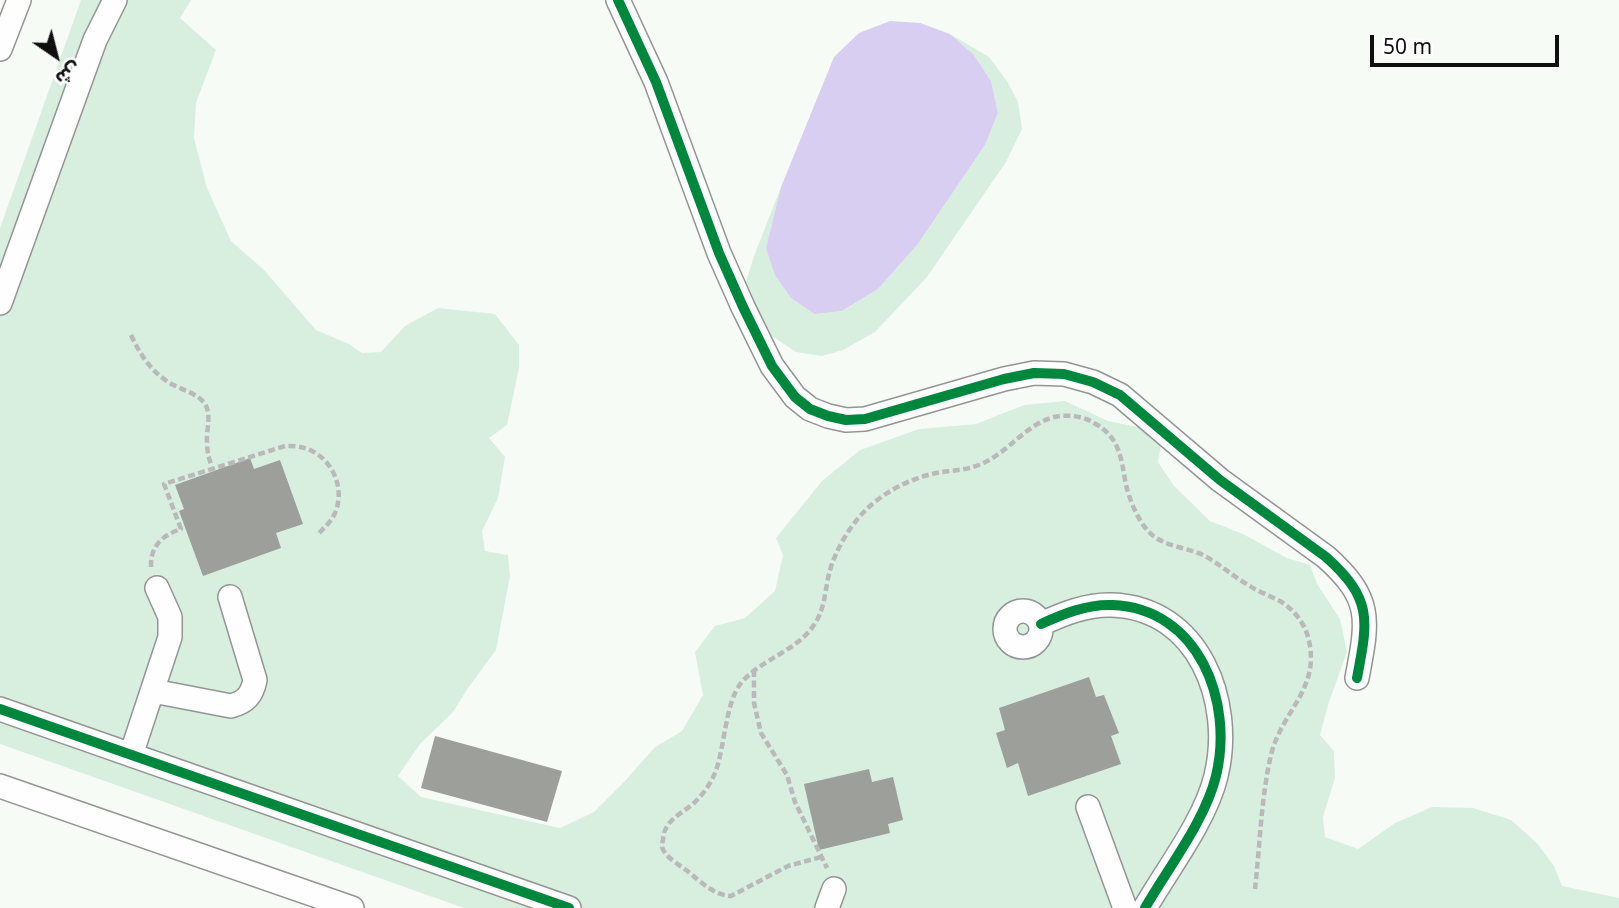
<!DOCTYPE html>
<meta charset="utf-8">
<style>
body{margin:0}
#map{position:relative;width:1619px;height:908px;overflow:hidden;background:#f7fbf5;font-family:Georgia,"Noto Sans Arabic",serif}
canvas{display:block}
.north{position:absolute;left:21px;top:21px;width:70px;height:70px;-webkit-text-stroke:5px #fff;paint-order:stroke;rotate:145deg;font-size:19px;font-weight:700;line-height:28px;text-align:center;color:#0f0f0f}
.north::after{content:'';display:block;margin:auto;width:24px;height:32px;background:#0f0f0f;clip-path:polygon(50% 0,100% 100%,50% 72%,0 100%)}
.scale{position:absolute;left:1370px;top:35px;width:189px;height:32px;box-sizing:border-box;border:4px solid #0f0f0f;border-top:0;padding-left:9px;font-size:21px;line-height:24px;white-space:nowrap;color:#0f0f0f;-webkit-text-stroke:5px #fff;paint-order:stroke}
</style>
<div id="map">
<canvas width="1619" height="908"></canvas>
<div class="north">ش</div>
<div class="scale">50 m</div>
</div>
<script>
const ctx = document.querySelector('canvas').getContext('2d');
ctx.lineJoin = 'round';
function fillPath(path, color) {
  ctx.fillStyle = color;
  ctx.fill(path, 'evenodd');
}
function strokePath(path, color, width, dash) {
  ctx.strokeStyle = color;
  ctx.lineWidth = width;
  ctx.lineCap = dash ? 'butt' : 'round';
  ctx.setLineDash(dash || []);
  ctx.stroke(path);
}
fillPath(new Path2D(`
 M81 0H191L180 18 216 50 196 103 194 138 207 188 231 241 264 270 316 330 349 344 362 353 381 352 405 326 438 308 495 314 519 345V368L507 425 489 438 505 457 498 498 482 531 485 551 508 555 510 576 496 650 468 688 453 712 420 744 398 776 421 797 560 828 594 812 625 781 654 748 682 731 703 695 695 652 715 626 745 618 775 591 783 555 776 538 822 481 860 450 919 429 976 424 1024 405 1065 401 1108 421 1148 429 1161 445 1158 462 1174 486 1210 521 1243 534 1287 558 1310 565 1317 584 1340 619 1347 652 1328 705 1320 735 1334 751 1335 778 1323 817 1325 837 1358 849 1395 823 1432 807 1473 808 1511 820 1537 843 1554 866 1562 886 1619 898V908H464L0 744V228Z
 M950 34 989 57 1007 81 1018 102 1022 129 1006 162 927 277 875 332 843 350 822 356 796 352 769 334 753 313 743 291 754 256 781 187 766 248 792 299 816 314 842 311 878 289 918 244 985 145 998 113 991 81 974 55Z`), '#d8efdf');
fillPath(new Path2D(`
 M890 21 920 23 950 34 974 55 991 81 998 113 985 145 918 244 878 289 842 311 815 314 792 299 775 275 766 248 781 187 834 57 859 33Z`), '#d7cef2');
fillPath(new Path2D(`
 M250 458 254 469 280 460 303 524 276 533 281 548 203 576 179 511 184 509 175 485Z
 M1089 677 1096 697 1104 695 1119 733 1111 736 1121 764 1028 796 1018 763 1007 768 996 733 1005 730 999 708Z
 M435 736 562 771 547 822 421 788Z
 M869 769 872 782 893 777 903 820 888 824 890 833 819 850 804 784Z`), '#9c9f9a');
const street = new Path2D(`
 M618 0 656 82 719 253 743 307 772 366 795 397 810 409 828 416 846 420 865 419 1004 379 1034 373 1064 374 1093 382 1120 395 1220 480 1326 557C1373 599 1368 620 1357 678
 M0 49 19 0
 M0 303 95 40 115 0
 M1005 629a18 18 0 1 1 36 0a18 18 0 1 1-36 0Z
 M1041 624C1063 614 1087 604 1112 605 1199 608 1234 702 1216 776 1205 821 1168 868 1145 908
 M153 691 231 706C246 702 252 695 255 680L230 597
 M0 709 569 908
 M131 755 170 637V617L157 588
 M0 786 352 908
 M1088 807 1125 908
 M827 908 834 889`);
strokePath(street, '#939593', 26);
strokePath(new Path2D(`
 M131 335C140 354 150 370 168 382 179 389 198 393 205 404 212 415 206 430 207 442 207 452 209 460 213 469
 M151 567C150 546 163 535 181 529L164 484 285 446C294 446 303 446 312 451 334 462 345 490 335 513 331 522 324 528 317 535
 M754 670V703L761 733 787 775 795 802 827 868
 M821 857 788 866 731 896C713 895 700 881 686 870 678 864 665 857 662 847 662 844 662 842 663 840 664 819 683 814 696 801 704 793 711 783 715 773 725 748 725 703 741 683 763 657 800 651 817 620 825 606 825 590 829 574 835 550 851 523 870 506 888 490 912 478 936 473 951 470 966 471 981 464 1008 453 1026 424 1054 417 1067 414 1083 416 1094 423 1120 437 1121 458 1126 485 1130 501 1138 521 1150 533 1164 547 1187 547 1205 556 1221 565 1234 577 1250 586 1259 592 1270 596 1280 601 1293 609 1304 622 1308 637 1322 688 1282 710 1271 755 1261 798 1260 845 1255 889`), '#b8b9b8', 4.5, [7, 3.5]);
strokePath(street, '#fefefe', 23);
strokePath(new Path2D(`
 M618 0 656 82 719 253 743 307 772 366 795 397 810 409 828 416 846 420 865 419 1004 379 1034 373 1064 374 1093 382 1120 395 1220 480 1326 557C1373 599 1368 620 1357 678
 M1041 624C1063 614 1087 604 1112 605 1199 608 1234 702 1216 776 1205 821 1168 868 1145 908
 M0 709 569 908`), '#00873e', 10);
</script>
